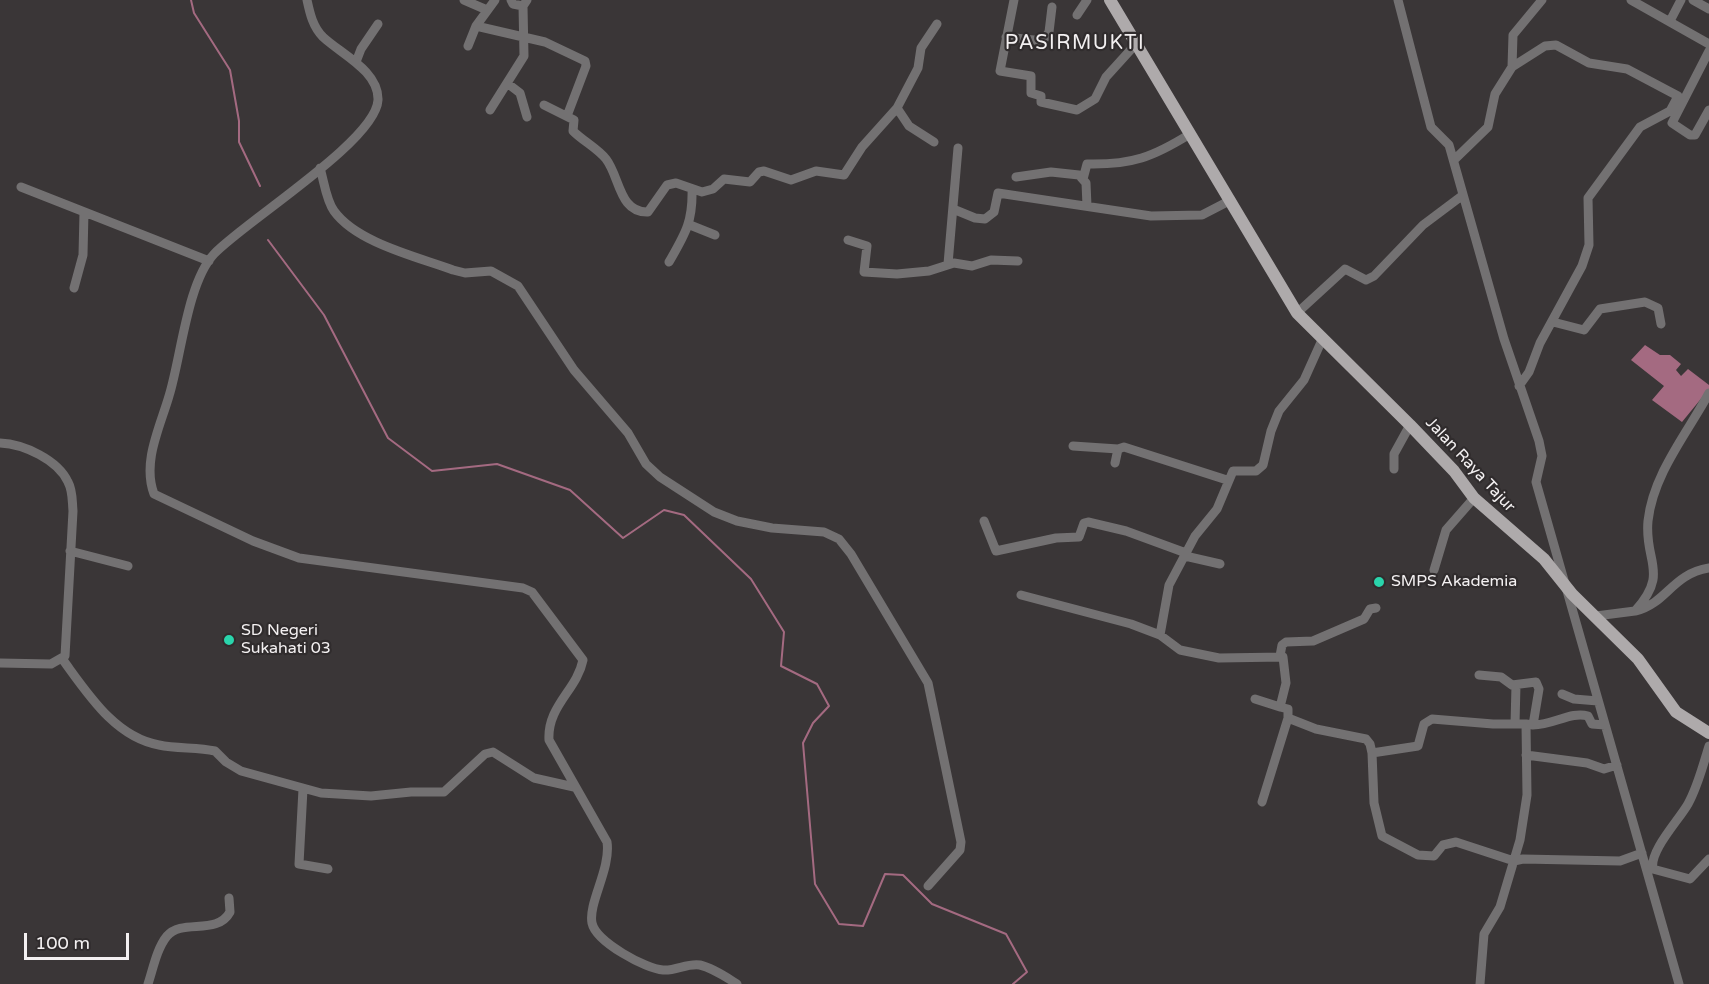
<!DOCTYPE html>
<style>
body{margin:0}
#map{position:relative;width:1709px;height:984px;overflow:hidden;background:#3a3637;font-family:"Varela Round",sans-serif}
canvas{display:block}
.scale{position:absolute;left:24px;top:933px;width:105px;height:27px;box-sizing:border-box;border:3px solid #f3f0f1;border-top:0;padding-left:8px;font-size:18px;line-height:21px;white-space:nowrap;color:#f3f0f1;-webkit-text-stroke:4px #302c2d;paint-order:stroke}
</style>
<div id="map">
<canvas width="1709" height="984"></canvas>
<div class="scale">100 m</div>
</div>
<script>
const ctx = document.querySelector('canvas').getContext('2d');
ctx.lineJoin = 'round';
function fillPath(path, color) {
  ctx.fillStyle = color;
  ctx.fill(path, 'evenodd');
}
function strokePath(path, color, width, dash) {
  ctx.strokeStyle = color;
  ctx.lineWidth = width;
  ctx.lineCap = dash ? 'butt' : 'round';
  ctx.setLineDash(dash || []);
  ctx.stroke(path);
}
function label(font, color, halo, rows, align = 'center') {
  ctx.font = font + ' "Varela Round",sans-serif';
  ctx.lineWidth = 4.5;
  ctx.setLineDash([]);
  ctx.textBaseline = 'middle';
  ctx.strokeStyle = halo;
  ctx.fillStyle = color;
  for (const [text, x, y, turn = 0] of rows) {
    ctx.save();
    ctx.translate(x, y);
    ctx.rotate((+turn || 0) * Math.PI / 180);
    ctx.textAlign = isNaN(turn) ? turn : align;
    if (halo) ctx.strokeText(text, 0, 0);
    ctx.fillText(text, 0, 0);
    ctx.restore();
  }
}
fillPath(new Path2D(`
 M1645 345 1660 355H1670L1681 364 1676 370 1681 376 1688 369 1709 385V389L1682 422 1652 400 1664 386 1631 360Z`), '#a46a81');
strokePath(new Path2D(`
 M191 0 194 13 230 70 239 121V142L260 186
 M268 240 324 315 388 438 432 471 497 464 570 490 623 538 664 510 684 515 751 579 784 632 781 666 817 684 829 706 813 723 803 743 815 884 839 924 863 926 885 874 903 875 932 904 1006 934 1027 972 1013 984`), '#a46a81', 2);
strokePath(new Path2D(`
 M307 0C310 14 313 27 323 37 341 54 379 71 378 100 376 141 244 222 214 254 187 283 181 358 169 396 160 427 142 462 154 494L253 541 299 558 523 588 532 592 583 660C577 690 547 706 549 740L607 842C611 869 588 903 592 923 596 942 646 969 663 970 676 971 687 963 700 965 713 968 726 977 737 984
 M464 0 487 10
 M511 0 513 4 523 6 527 0
 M1014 0 1000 71 1031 76V93L1041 96V102L1077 110 1095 99 1106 77 1135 45
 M1398 0 1431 127 1449 145 1504 339 1539 441 1542 456 1536 482 1679 984
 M1631 0 1709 44
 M1693 0 1709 9
 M1077 15 1087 0
 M1670 21 1681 0
 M476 26 545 42 585 61 586 66 567 116
 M1006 37 1043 41 1049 32 1052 7
 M468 46 476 26 495 0
 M1709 51 1672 123 1690 135H1695L1709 110
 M356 62 361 49 378 24
 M1512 67 1545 46 1556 45 1589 63 1627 69 1678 96 1670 111 1640 127 1588 198 1589 245 1582 266 1540 343 1529 372 1519 386
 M507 83 520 93 527 117
 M544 105 574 120 573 131C583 141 597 148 606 159 620 177 619 213 648 212L667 185 676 183 702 192 713 189 724 179 750 182 759 172 764 171 791 180 816 171 844 175 862 147 897 108 918 68 921 48 937 24
 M897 108 909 126 934 142
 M490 110 524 56 523 6
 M1454 160 1488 127 1495 94 1512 67 1513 35 1542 0
 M320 168C324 181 326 200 334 211 357 243 418 257 453 270L465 273 491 271 518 286 574 370 628 433 646 464 660 477 714 512 737 521 772 528 824 532 839 539 851 554 928 683 961 842 960 850 928 886
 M1016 177 1051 172 1079 175 1086 183 1087 206
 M1083 179 1087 164C1132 165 1153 157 1190 134
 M21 187 209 261
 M953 209 975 218 985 219 994 212 998 193 1151 216 1202 215 1231 200
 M690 225 715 235
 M848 240 867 246 864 272 897 274 929 271 954 263 972 266 991 260 1018 261
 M669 262C685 234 693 222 692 189
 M948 264 958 148
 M74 288 83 255 84 212
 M1297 313 1345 269 1366 280 1374 276 1423 225 1463 195
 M1553 322 1584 330 1600 309 1645 302 1658 308 1661 324
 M0 443C24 444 58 460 68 482 73 491 72 501 73 511L65 656 51 664 0 663
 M1073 446 1118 449
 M1115 463 1118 449 1124 447 1227 480
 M1394 469V454L1410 425
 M984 521 996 551 1056 538 1079 537 1084 523 1088 522 1126 531 1186 553
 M70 551 128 566
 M1185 556 1220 564
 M1434 570 1446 530 1474 498
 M1021 595 1131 624 1160 635 1180 650 1219 658 1283 657 1286 683 1280 707 1288 709V718L1262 802
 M1636 611C1667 603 1672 574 1709 568
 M1596 616 1635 611C1670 572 1644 562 1648 521 1653 474 1688 432 1709 393
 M1160 635 1169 585 1195 536 1217 509 1233 471H1256L1263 465 1271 431 1279 411 1304 380 1322 340
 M1280 656 1282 645 1286 642 1313 641 1364 619 1370 609 1376 608
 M63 660C88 694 115 737 159 745 177 749 197 747 215 751L226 762 241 771 321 793 371 796 411 792H444L485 754 493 752 534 778 574 787
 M1479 675 1501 677 1512 685 1536 682 1539 689 1533 725 1526 724 1527 795 1520 840 1500 907 1484 934 1480 984
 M1562 694 1574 699 1598 701
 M1255 699 1280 707
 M1288 718 1316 729 1366 739 1370 744 1372 753 1418 746 1424 724 1432 719 1493 724H1526
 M1515 724 1516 685
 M1533 725C1554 725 1571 711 1588 716L1592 724 1605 725
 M1372 753 1374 803 1382 836 1418 855 1434 856 1443 845 1456 842 1514 861 1523 859 1620 861 1642 853
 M1526 755 1587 763 1604 769 1617 765
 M303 789 299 864 328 869
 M1649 868 1690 879 1709 859
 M1653 869C1649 851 1679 820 1688 804 1698 786 1703 765 1709 746
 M148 984C153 969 157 948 167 936 182 918 217 936 230 912L229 898`), '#737172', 9);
strokePath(new Path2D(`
 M1110 0 1297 313 1410 425 1454 471 1474 498 1544 559 1572 594 1638 659 1676 712 1709 733`), '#aeaaab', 12);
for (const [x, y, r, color] of [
 [1379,582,6,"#2ad5ac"],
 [229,640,6,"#2ad5ac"]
]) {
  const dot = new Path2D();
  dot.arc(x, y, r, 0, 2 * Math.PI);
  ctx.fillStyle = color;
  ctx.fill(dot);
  strokePath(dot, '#302c2d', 2);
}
label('16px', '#f3f0f1', '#302c2d', [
 ["Jalan Raya Tajur",1470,465,47]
]);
label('16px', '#f3f0f1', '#302c2d', [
 ["SMPS Akademia",1391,582],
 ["SD Negeri",241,631],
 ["Sukahati 03",241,649]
], 'left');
ctx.letterSpacing = '1.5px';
label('20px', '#f3f0f1', '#302c2d', [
 ["PASIRMUKTI",1075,44]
]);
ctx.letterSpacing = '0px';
</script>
